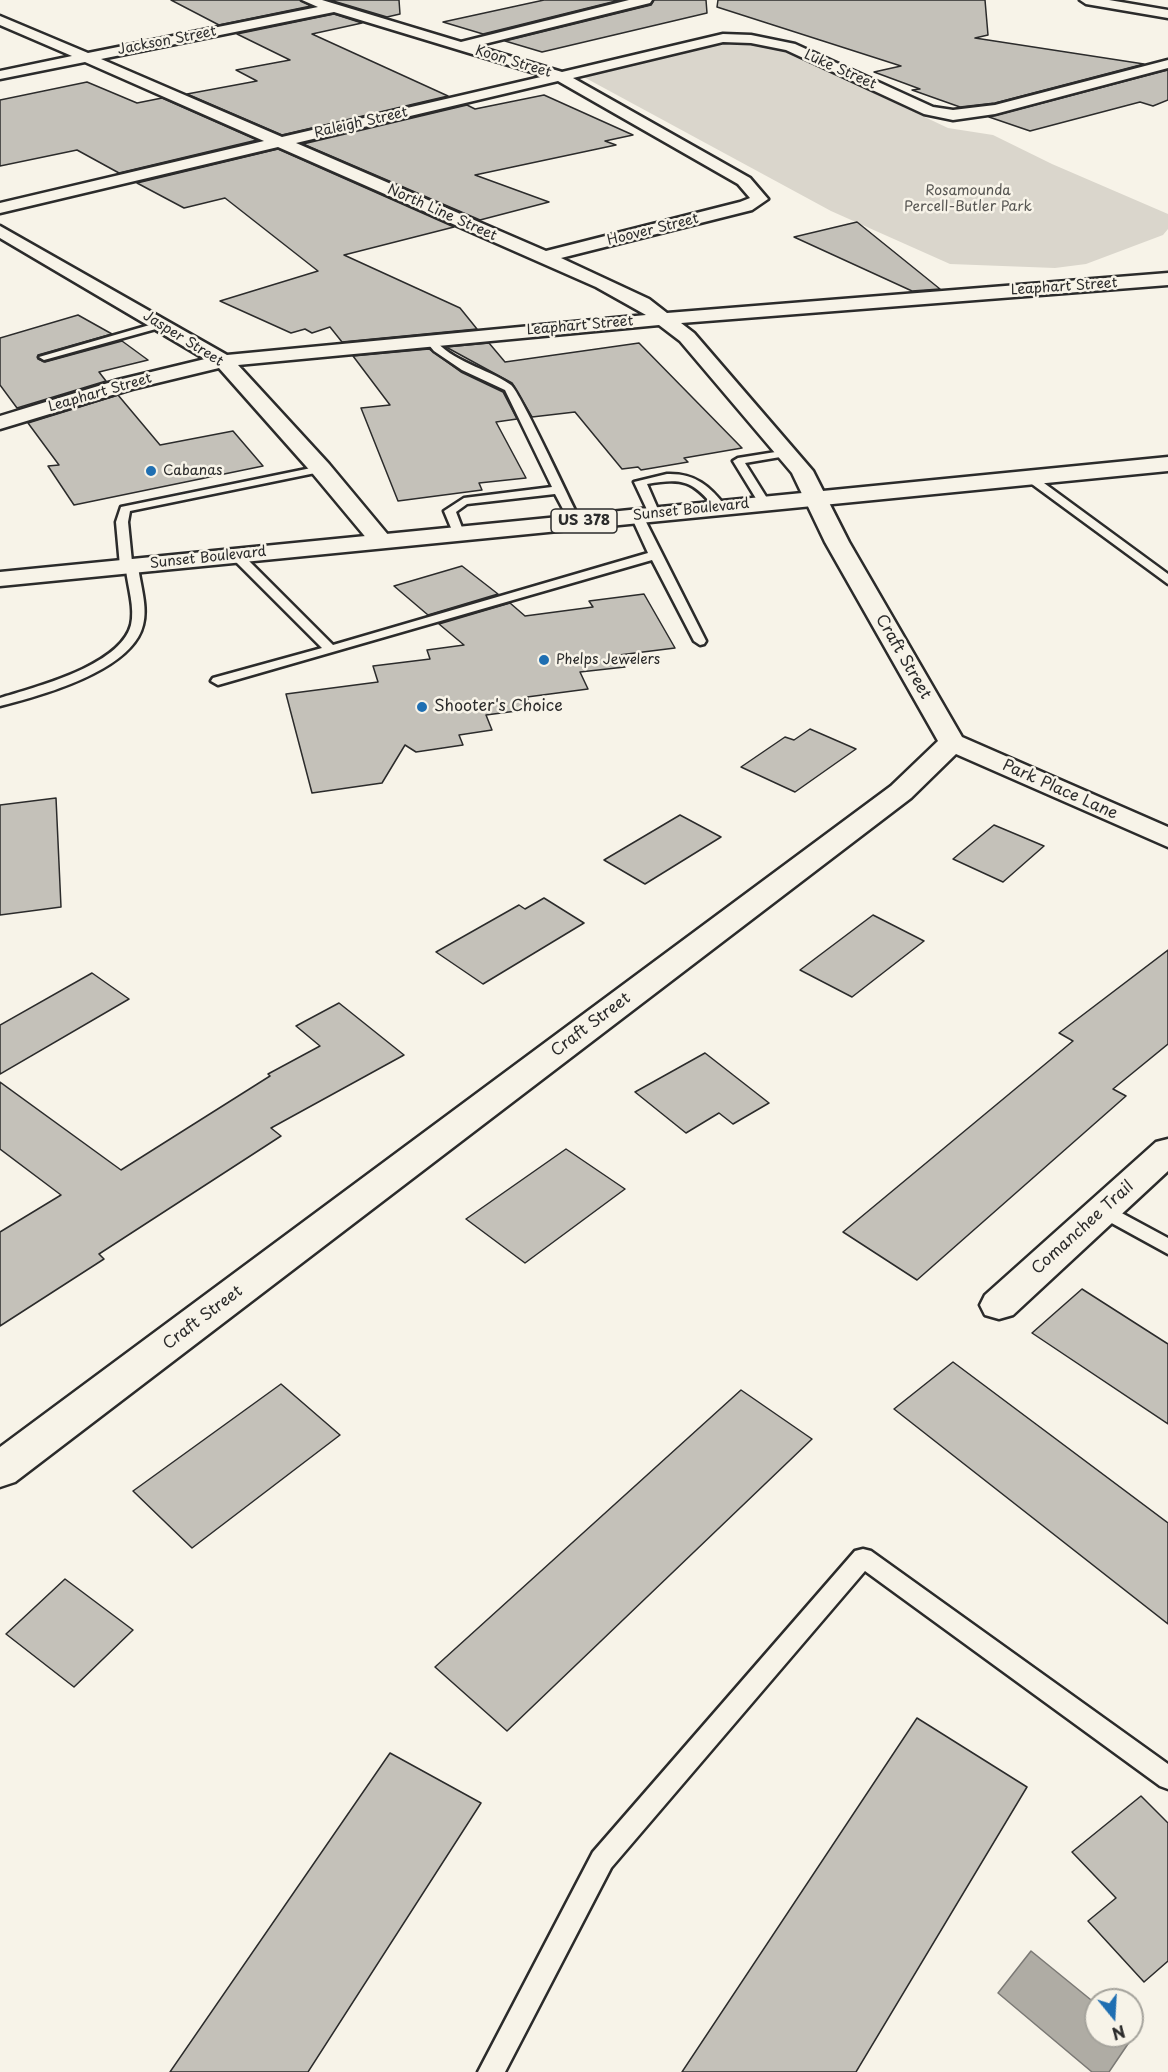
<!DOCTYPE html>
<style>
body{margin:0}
#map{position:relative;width:1168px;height:2072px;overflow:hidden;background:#f7f3e8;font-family:"Playpen Sans",sans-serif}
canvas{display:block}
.north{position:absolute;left:1084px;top:1988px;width:60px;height:60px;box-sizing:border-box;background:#f7f3e8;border:2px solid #a5a39c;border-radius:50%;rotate:162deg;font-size:16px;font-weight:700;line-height:24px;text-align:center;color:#2b2b2b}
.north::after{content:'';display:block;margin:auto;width:21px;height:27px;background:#1f6fb2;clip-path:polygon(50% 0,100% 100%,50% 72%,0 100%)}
</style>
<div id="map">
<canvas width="1168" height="2072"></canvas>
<div class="north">N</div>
</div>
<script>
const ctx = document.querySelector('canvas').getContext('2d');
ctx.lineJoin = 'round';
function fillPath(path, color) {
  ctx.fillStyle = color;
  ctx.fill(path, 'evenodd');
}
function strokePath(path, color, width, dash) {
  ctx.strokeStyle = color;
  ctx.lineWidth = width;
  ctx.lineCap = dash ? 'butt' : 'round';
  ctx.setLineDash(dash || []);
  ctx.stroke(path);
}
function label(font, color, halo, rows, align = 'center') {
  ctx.font = font + ' "Playpen Sans",sans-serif';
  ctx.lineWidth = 5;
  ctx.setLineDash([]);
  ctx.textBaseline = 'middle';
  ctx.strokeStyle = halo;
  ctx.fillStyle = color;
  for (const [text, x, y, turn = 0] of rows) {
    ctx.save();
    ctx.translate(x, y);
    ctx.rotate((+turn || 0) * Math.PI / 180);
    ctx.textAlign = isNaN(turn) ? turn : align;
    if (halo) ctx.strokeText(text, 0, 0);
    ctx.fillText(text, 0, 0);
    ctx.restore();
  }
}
fillPath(new Path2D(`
 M728 41 751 42 789 53 948 128 993 135 1052 164 1168 214V229L1163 235 1086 264 1055 268 950 264 831 211 580 75Z`), '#dad6cc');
const water = new Path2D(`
 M1031 1951 1096 2004V2036L1134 2035 1109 2072H1092L998 1993Z`);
fillPath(water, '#afaca4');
strokePath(water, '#7a7874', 1.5);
const building = new Path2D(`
 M171 0H300L311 6 219 25Z
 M330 0H399L400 14 387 17Z
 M544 0H620L483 34 443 22Z
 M654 0H706L707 13 542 52 505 41 651 5Z
 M718 0H985L988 35 975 38 1144 64 995 103 960 107 912 90 920 89 874 72 901 66 717 7Z
 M334 14 362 23 312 34 448 96 282 135 187 94 257 81 236 70 290 60 237 34Z
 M1168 70V100L1153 106 1140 102 1030 131 989 117Z
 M87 82 137 103 162 98 257 140 119 173 77 150 0 166V100Z
 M544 95 633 135 605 141 616 145 475 175 549 202 480 220 303 144 467 105 475 109Z
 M278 149 454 227 344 255 460 308 477 329 342 342 330 327 312 333 305 329 291 333 220 301 318 271 225 198 184 208 137 183Z
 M857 222 940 289 912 291 794 237Z
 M78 315 112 334 38 355V359L45 362 122 341 148 360 99 372 106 381 17 408 0 385V338Z
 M489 343 505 362 639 343 742 448 684 458 688 462 641 470 638 467 622 469 575 412 532 417 512 383 446 347Z
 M429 349 461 372 503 392 517 419 496 422 526 478 479 483 482 490 398 501 361 408 390 405 353 356Z
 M118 395 160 445 233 431 263 466 74 505 48 466 59 465 28 423Z
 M462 566 498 594 428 615 394 586Z
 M644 594 675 648 619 655 625 667 580 672 588 689 527 697 532 709 486 715 492 730 459 735 463 745 416 752 405 745 382 783 312 793 286 694 378 682 373 666 430 659 427 650 464 645 439 624 510 603 525 616 593 607 589 601Z
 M810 729 856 749 795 792 741 767 785 737 794 740Z
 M56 798 61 907 0 915V805Z
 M680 815 721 837 645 884 604 860Z
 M994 825 1044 846 1003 882 953 859Z
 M544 898 584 923 483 984 436 952 519 905 525 909Z
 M873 915 924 941 852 997 800 970Z
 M1168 950V1044L1113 1089 1126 1096 917 1280 843 1232 1073 1041 1059 1033Z
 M92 973 129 999 0 1074V1025Z
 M339 1003 404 1055 271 1128 281 1136 99 1254 104 1259 0 1326V1232L61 1195 0 1149V1082L121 1170 270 1076 268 1074 320 1046 296 1026Z
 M705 1053 769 1103 733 1124 719 1113 686 1133 635 1092Z
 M566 1149 625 1189 525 1263 466 1219Z
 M1082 1289 1168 1344V1424L1032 1333Z
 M953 1362 1168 1523V1624L894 1409Z
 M281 1384 340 1435 192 1548 133 1491Z
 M741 1390 812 1439 507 1731 435 1667Z
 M65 1579 133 1630 74 1687 6 1634Z
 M917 1718 1027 1787 856 2072H682Z
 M390 1753 481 1803 308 2072H170Z
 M1141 1796 1168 1823V1961L1144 1982 1088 1921 1116 1898 1072 1852Z`);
fillPath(building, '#c4c1b9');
strokePath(building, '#2b2b2b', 1.5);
const service = new Path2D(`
 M160 322 165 325 163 327 44 360 39 357Z
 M426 337H432C453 363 485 367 511 385 520 392 571 503 581 522L579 524H571L555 494 467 504 456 512 464 533 454 535 444 511 464 498 552 487 505 390 462 370 434 351 424 339Z
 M788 450 792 451V455L745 463 770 503 760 505 733 461 738 458Z
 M321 466 325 467V471L130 511 128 522 132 562 138 566C140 584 148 607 143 625 132 671 40 696 0 706V698C35 687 120 666 131 625 135 608 128 587 126 570L120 566 116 522 121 507Z
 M667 474C695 473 710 486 726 507L716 509C692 480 683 478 647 484L660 514 650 516 634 482Z
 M1025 475H1033L1168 574V584L1025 479Z
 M637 513 643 516 706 641 704 644 700 645 694 641 652 560 218 685 211 681 213 678 322 648 232 558V552H240L333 645 648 553 631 516Z
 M1103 1203 1168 1238V1254L1097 1215 1094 1210 1097 1205Z
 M863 1549 871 1551 1168 1764V1789L1160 1786 865 1571 611 1868 505 2072H478L593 1852 855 1551Z`);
const minor = new Path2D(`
 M302 0H322L461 42 629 0H652L650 3 476 46 562 72 723 34 751 35 795 44 933 107 953 110 995 105 1168 60V68L995 114 953 120 924 114 786 50 751 43 723 42 573 78 750 178 768 199 752 210 561 258 649 299 667 313 1168 273V285L681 323 694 333 813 471 849 542 962 737 1168 827V847L956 754 911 798 15 1482 0 1487V1447L891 786 938 741 825 542 792 473 680 341 659 325 238 365 329 464 389 536 393 541 389 546H373L313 474 219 368 132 389 0 429V416L118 380 205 359 0 238V226L227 355 646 315 596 287 278 147 0 213V203L264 141 85 62 0 79V71L72 56 0 25V16L88 53 318 7ZM334 12 545 76 282 137 101 59ZM558 81 738 184 750 198 740 202 546 251 296 143Z
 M1168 1139V1171L1013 1315 999 1319 985 1315 980 1305 985 1295 1156 1142Z`);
const secondary = new Path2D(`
 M1080 0H1109L1168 10V18L1086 4Z`);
const primary = new Path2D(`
 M1168 457V471L0 586V572Z`);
strokePath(service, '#2b2b2b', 5);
strokePath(minor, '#2b2b2b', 5);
strokePath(secondary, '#2b2b2b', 5);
strokePath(primary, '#2b2b2b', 5);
fillPath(service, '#f7f3e8');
fillPath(minor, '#f7f3e8');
fillPath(secondary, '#f7f3e8');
fillPath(primary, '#f7f3e8');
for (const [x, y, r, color] of [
 [151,471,6,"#1f6fb2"],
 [544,660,6,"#1f6fb2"],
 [422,707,6,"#1f6fb2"]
]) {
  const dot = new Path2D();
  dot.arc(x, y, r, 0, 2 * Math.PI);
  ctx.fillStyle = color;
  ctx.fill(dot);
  strokePath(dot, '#f7f3e8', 2);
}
label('14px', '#2b2b2b', '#f7f3e8', [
 ["Jackson Street",167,41,-11],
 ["Koon Street",513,62,17],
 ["Luke Street",840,70,24],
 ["Raleigh Street",361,123,-13],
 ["North Line Street",442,213,24],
 ["Hoover Street",653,230,-14],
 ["Leaphart Street",1064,287,-4],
 ["Leaphart Street",580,326,-5],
 ["Jasper Street",183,339,32],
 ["Leaphart Street",100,393,-16],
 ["Sunset Boulevard",691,510,-6],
 ["Sunset Boulevard",208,558,-6]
]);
label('14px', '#575653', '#f7f3e8', [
 ["Rosamounda",968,191],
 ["Percell-Butler Park",968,207]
]);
label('14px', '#2b2b2b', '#f7f3e8', [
 ["Cabanas",163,471],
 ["Phelps Jewelers",556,660]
], 'left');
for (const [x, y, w] of [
 [584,521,66]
]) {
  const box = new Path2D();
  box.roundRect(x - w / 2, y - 12, w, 24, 4.5);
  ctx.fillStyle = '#f7f3e8';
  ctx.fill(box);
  strokePath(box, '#2b2b2b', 1.5);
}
label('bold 15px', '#2b2b2b', null, [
 ["US 378",584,521]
]);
label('16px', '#2b2b2b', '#f7f3e8', [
 ["Craft Street",903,657,60],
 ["Park Place Lane",1060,790,24],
 ["Craft Street",591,1025,-37],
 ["Comanchee Trail",1083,1228,-42],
 ["Craft Street",203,1318,-37]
]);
label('16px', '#2b2b2b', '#f7f3e8', [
 ["Shooter's Choice",434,707]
], 'left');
</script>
